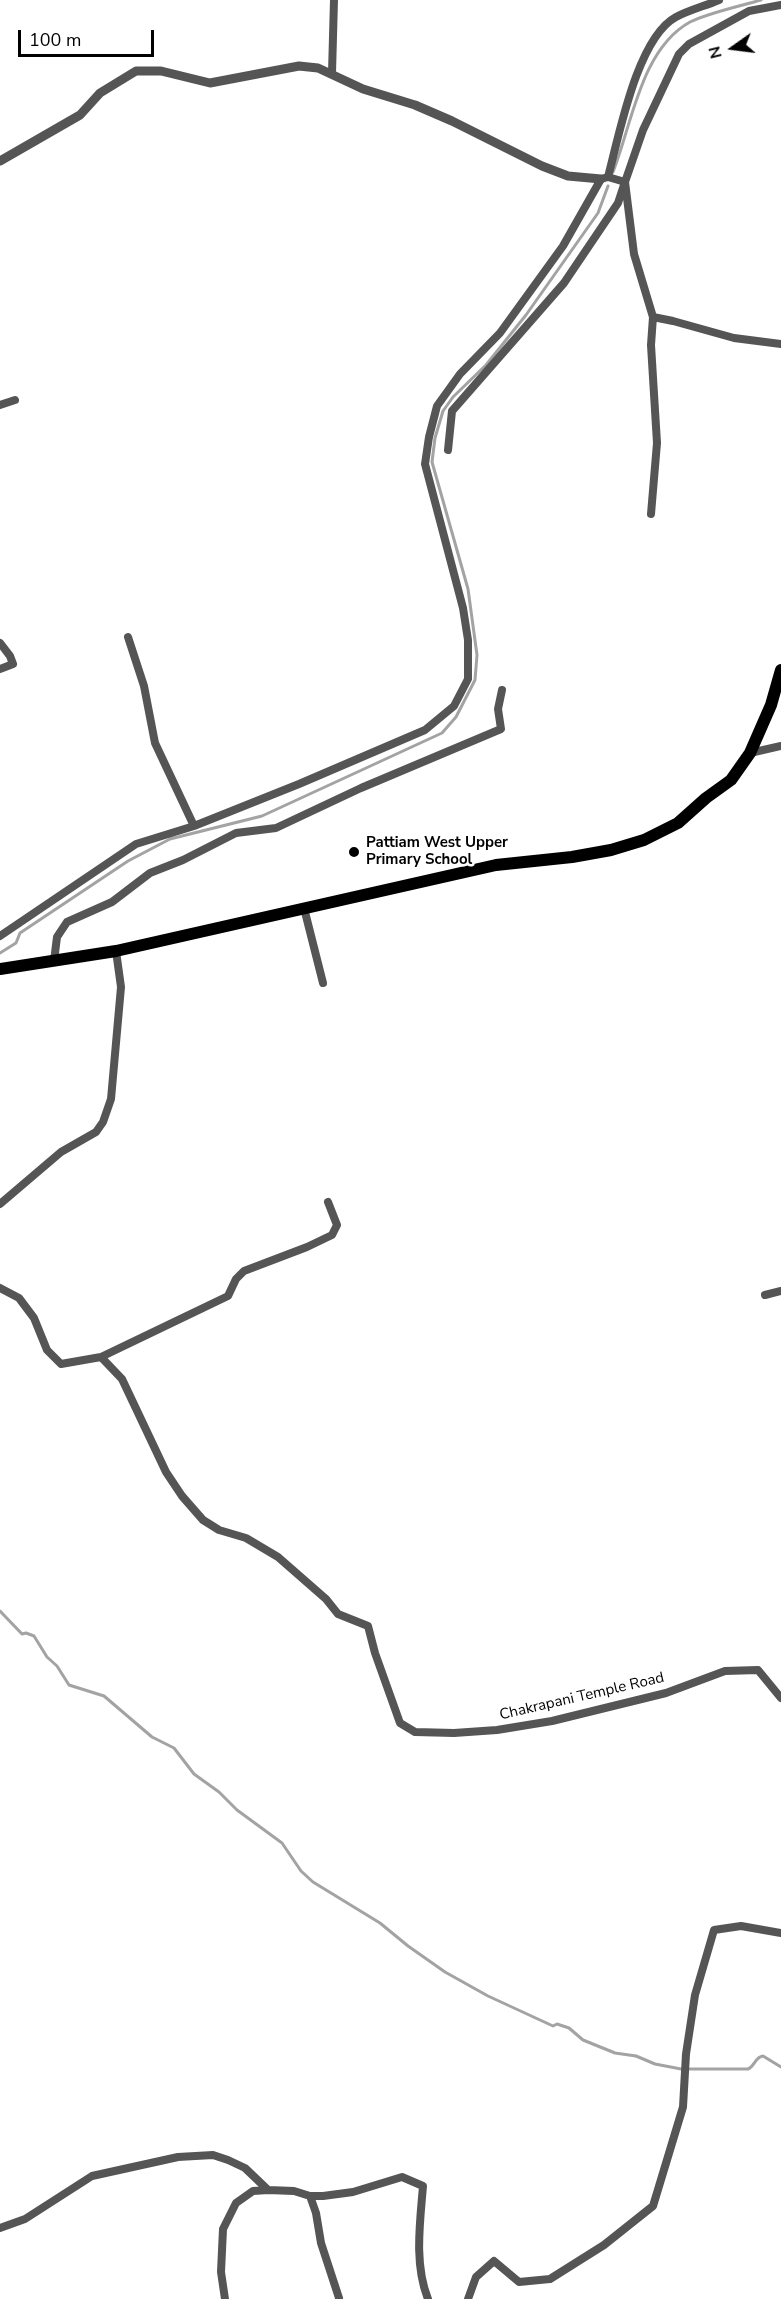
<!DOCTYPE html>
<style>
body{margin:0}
#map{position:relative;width:781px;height:2299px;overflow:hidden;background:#fff;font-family:"Nunito Sans",sans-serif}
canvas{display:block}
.north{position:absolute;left:703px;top:18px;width:60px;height:60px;-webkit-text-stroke:4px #fff;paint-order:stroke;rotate:256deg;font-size:16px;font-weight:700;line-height:24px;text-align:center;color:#000}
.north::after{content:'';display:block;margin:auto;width:21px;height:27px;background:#000;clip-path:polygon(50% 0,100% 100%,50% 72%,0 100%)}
.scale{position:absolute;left:18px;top:30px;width:136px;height:27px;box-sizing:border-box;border:3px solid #000;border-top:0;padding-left:8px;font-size:18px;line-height:21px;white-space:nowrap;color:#000;-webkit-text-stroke:4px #fff;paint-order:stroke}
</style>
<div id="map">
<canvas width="781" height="2299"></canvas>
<div class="north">N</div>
<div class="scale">100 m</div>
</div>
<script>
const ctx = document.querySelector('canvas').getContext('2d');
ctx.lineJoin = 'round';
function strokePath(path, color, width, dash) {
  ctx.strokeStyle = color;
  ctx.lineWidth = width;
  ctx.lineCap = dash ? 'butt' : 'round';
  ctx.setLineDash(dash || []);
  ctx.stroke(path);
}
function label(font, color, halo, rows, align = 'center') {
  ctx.font = font + ' "Nunito Sans",sans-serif';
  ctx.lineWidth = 5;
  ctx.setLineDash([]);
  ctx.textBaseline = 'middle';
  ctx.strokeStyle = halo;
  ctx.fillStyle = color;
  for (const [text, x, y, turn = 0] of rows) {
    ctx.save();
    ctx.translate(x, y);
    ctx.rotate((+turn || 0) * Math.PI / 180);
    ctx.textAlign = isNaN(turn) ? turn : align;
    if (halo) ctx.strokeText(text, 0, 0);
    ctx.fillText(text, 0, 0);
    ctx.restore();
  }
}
strokePath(new Path2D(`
 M613 172C632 124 641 49 690 22 708 13 740 6 761 0
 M0 953 16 943 20 933 128 861 170 839 262 816 442 733 456 717 475 680 477 655 468 589 432 462 435 438 443 411 453 397 486 365 526 315 598 213 608 186
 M0 1611 22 1634 26 1633 34 1636 47 1657 57 1666 69 1685 104 1696 152 1737 174 1748 194 1774 219 1792 237 1810 282 1843 301 1871 313 1882 380 1923 408 1946 445 1972 488 1996 553 2026 557 2024 569 2028 583 2040 615 2053 636 2056 655 2064 681 2069
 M688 2069H748C755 2066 755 2057 763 2056L781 2067`), '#a3a3a3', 3);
strokePath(new Path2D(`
 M332 73 334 0
 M608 177 625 182 643 130 679 54 689 44 749 11 781 5
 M0 405 15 400
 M448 450 452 411 564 283 618 203 625 182 634 254 653 317 673 321 734 338 781 344
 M651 514 657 443 651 345 653 317
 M128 637 144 686 155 743 194 826
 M0 643 10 656 13 664 0 669
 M750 753 781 746
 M304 908 323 983
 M0 936 136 844 194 826 299 784 425 730 454 706 468 679V640L463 608 425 464 429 437 437 406 460 374 500 333 563 246 601 179 608 177C619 136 637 38 676 17 689 10 705 6 719 0
 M54 961 57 937 67 922 112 902 150 873 183 860 236 833 276 828 361 788 501 729 498 709 502 690
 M0 1204 61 1152 96 1132 103 1122 111 1099 121 987 116 951
 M0 1288 19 1298 34 1318 47 1350 61 1364 101 1357 122 1379 166 1472 182 1496 203 1520 219 1530 246 1538 278 1557 326 1599 338 1614 368 1626 375 1653 400 1723 415 1732 454 1733 497 1730 552 1721 666 1693 725 1671 758 1670 781 1698
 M765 1295 781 1291
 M101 1357 228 1296 236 1279 244 1271 307 1247 332 1235 337 1225 328 1202
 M310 2196 316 2213 321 2243 339 2298
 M0 2228 25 2219 92 2176 178 2157 213 2155 228 2160 245 2168 268 2190
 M225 2299 221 2272 223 2229 236 2203 253 2191 268 2190 294 2191 310 2196H323L353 2192 402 2177 423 2186C420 2223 414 2264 428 2299
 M468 2299 476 2277 494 2261 519 2282 550 2279 604 2245 653 2206 683 2107 686 2054 695 1995 714 1930 741 1926 781 1933`), '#555', 8);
strokePath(new Path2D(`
 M0 161 80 115 100 93 136 71H161L210 83 299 66 318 68 363 89 415 105 452 121 542 166 568 176 601 179`), '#555', 9);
strokePath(new Path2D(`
 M0 969 116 951 496 865 572 857 611 850 644 840 678 823 706 798 731 780 750 753 771 705 781 670`), '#000', 12);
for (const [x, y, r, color] of [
 [354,852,6,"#000"]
]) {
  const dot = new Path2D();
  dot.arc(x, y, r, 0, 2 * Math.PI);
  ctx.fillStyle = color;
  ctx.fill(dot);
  strokePath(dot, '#fff', 2);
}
label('bold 15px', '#000', '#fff', [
 ["Pattiam West Upper",366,843],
 ["Primary School",366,860]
], 'left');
label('15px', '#000', '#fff', [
 ["Chakrapani Temple Road",582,1697,-13]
]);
</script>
